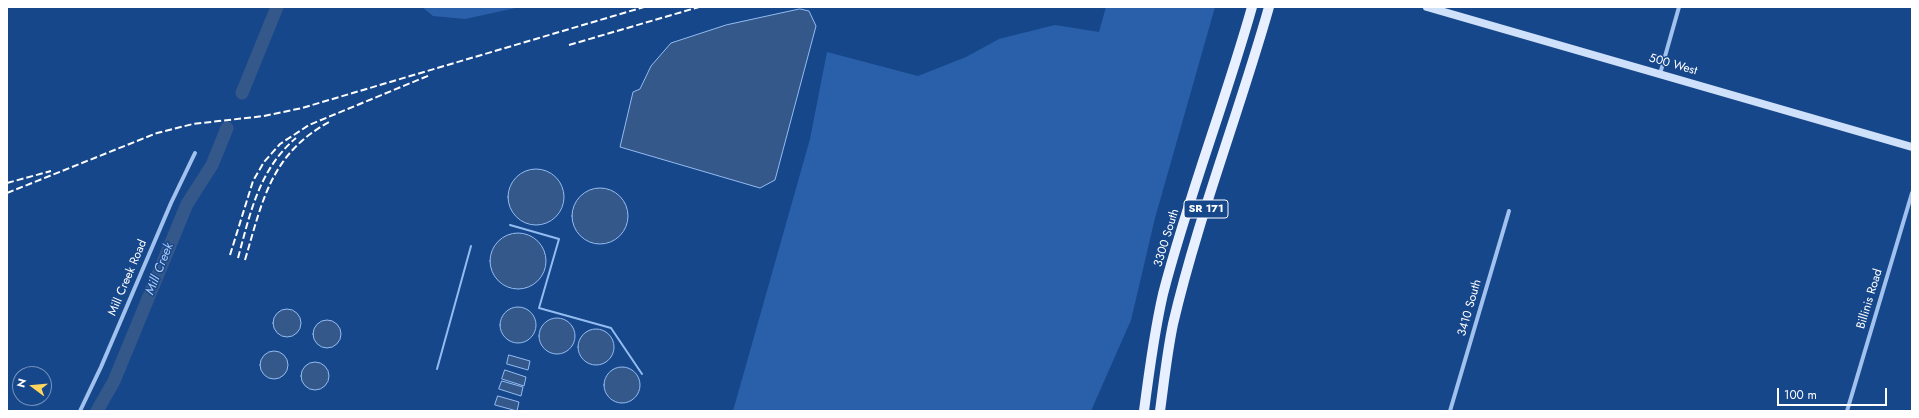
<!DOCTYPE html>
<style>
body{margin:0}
#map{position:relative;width:1919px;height:418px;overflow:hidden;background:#17478b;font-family:Jost,sans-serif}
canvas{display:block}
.frame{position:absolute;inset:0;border:8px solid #fff;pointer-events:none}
.north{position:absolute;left:12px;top:366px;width:40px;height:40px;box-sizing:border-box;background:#17478b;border:1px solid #7491b9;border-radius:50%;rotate:286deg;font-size:11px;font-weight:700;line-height:16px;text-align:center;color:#fff}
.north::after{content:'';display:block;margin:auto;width:14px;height:18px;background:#ffd55e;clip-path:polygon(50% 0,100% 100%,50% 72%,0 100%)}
.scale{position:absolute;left:1777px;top:388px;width:110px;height:18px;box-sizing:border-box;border:2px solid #fff;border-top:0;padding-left:5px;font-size:12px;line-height:14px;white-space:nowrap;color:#fff;-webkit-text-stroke:3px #17478b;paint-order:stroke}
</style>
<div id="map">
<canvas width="1919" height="418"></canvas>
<div class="frame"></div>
<div class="north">N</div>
<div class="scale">100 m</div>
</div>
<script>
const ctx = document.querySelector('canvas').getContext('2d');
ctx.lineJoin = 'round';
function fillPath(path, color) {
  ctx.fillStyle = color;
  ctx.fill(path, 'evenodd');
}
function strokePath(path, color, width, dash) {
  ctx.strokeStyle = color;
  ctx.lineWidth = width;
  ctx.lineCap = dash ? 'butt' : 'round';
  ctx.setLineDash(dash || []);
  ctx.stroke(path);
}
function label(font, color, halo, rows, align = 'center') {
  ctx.font = font + ' Jost,sans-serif';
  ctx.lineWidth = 3;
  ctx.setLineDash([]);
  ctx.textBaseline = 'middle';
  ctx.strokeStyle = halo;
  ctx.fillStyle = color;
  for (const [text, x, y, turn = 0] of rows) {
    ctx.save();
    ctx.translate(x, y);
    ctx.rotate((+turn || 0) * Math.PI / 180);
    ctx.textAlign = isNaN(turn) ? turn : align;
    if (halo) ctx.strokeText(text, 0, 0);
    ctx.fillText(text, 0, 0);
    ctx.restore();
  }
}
fillPath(new Path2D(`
 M422 7H520L465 19 433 16Z
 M1106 7H1215L1155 218 1131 320 1091 411H733L810 139 827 52 918 76 966 57 999 39 1055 25 1099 32Z`), '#2a60a9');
const water = new Path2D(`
 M800 9 809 11 816 26 775 180 760 188 620 147 633 92 640 89 651 66 671 43 726 25Z
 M508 197a28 28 0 1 1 56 0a28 28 0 1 1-56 0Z
 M572 216a28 28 0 1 1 56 0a28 28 0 1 1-56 0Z
 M490 261a28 28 0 1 1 56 0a28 28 0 1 1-56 0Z
 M500 325a18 18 0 1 1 36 0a18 18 0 1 1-36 0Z
 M273 323a14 14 0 1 1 28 0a14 14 0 1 1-28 0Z
 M539 336a18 18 0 1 1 36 0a18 18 0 1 1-36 0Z
 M313 334a14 14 0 1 1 28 0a14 14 0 1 1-28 0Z
 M578 347a18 18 0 1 1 36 0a18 18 0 1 1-36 0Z
 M260 365a14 14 0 1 1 28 0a14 14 0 1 1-28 0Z
 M509 355 530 361 528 370 507 364Z
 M301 376a14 14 0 1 1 28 0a14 14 0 1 1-28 0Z
 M604 385a18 18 0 1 1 36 0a18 18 0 1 1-36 0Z
 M505 370 526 377 524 386 502 379Z
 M502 381 523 387 521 396 499 389Z
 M498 396 519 402 517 411 495 405Z`);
fillPath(water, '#35588a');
strokePath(water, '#93bcf1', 1);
strokePath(new Path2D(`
 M510 225 559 239 539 308 611 328 642 374
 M437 369 471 246`), '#93bcf1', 2);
strokePath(new Path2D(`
 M242 93 277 7
 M97 411 114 381 187 204 212 165 227 128`), '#35588a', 13);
strokePath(new Path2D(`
 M1660 74 1679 7
 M80 411 101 367 171 203 195 153
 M1450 411 1509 211
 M1847 411 1912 193`), '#a1c2ee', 4);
strokePath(new Path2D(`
 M1427 7 1912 147`), '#cee0fa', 8);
strokePath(new Path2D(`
 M1144 411C1149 372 1154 333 1163 294 1188 197 1225 103 1252 7
 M1160 411C1164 382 1167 353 1173 324 1198 217 1239 113 1269 7`), '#e8f0ff', 10);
strokePath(new Path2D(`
 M569 45 699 7
 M7 183 51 171
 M7 193 157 133 193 124 264 116 302 108 644 7
 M230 255 253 181 264 162 280 144 309 125 430 75
 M238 258C250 214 259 169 296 138
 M245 260C263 199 271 153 331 121`), '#fff', 2, [7, 3]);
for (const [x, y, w] of [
 [1206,209,44]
]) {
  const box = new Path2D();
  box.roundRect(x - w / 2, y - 9, w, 18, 3);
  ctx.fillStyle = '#17478b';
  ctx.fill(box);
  strokePath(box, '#fff', 1);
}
label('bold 11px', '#fff', null, [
 ["SR 171",1206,209]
]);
label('12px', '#fff', '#17478b', [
 ["500 West",1673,65,16],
 ["3300 South",1167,238,-73],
 ["Mill Creek Road",128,278,-67],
 ["Billinis Road",1870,299,-73],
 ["3410 South",1470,308,-74]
]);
label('italic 13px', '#adccf6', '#17478b', [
 ["Mill Creek",160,269,-68]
]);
</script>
